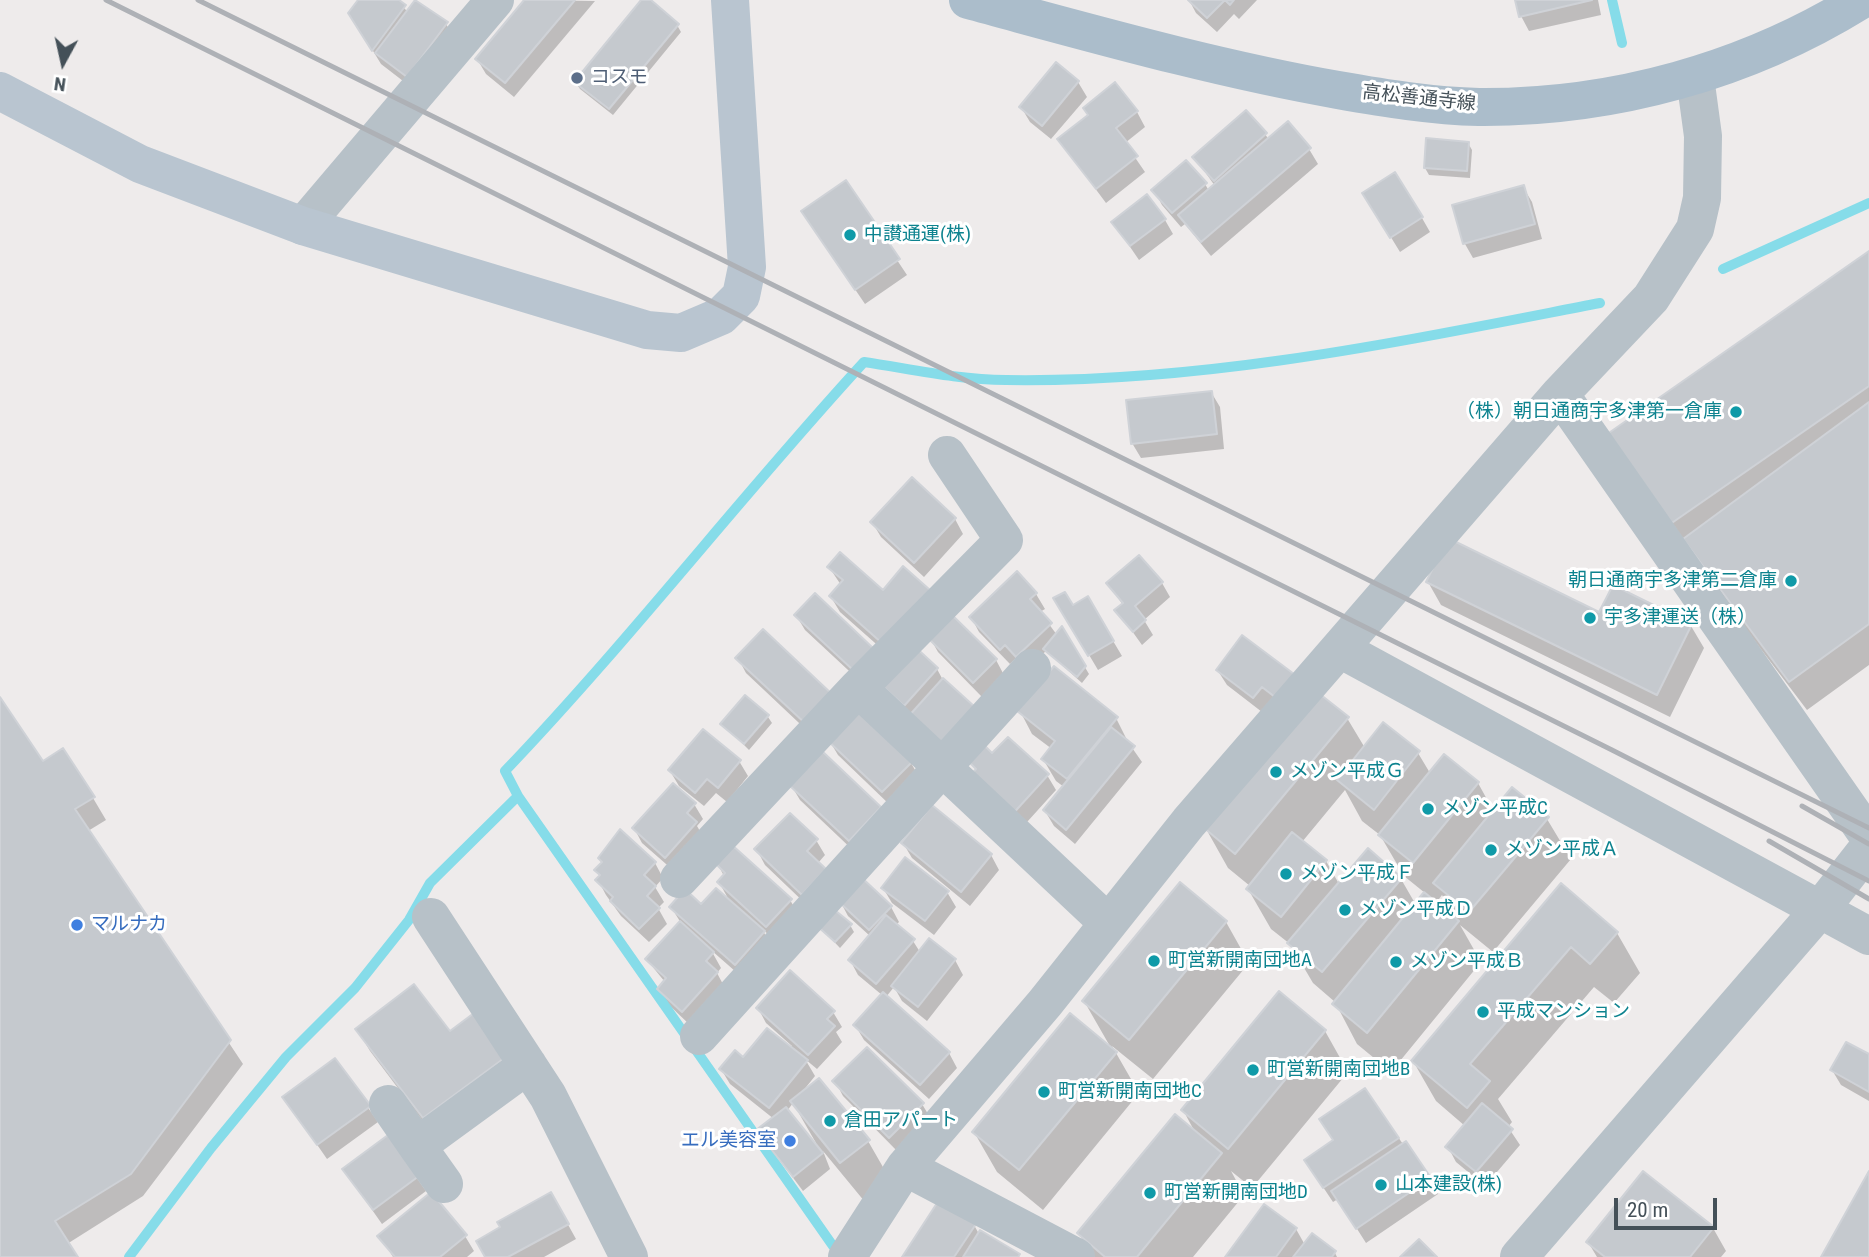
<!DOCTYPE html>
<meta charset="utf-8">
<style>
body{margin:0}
#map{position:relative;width:1869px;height:1257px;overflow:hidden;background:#eeebeb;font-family:"Roboto Condensed",sans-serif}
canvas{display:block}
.north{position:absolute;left:28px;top:28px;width:70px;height:70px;-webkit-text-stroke:5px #fff;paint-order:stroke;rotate:188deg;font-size:19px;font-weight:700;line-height:28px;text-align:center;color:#445058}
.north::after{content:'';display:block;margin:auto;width:24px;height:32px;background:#445058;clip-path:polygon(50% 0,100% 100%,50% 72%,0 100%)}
.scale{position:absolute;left:1614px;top:1198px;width:103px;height:32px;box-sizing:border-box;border:4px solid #445058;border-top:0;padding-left:9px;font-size:21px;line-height:24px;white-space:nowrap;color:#445058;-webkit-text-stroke:5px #fff;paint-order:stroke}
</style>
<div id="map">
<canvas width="1869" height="1257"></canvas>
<div class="north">N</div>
<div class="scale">20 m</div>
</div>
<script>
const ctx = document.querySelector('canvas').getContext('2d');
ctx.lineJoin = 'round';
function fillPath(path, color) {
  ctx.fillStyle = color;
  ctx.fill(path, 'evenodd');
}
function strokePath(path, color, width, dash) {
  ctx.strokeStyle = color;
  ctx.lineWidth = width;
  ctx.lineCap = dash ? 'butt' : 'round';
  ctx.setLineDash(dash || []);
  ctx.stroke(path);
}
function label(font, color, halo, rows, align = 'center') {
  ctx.font = font + ' "Roboto Condensed","Noto Sans JP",sans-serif';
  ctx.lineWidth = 6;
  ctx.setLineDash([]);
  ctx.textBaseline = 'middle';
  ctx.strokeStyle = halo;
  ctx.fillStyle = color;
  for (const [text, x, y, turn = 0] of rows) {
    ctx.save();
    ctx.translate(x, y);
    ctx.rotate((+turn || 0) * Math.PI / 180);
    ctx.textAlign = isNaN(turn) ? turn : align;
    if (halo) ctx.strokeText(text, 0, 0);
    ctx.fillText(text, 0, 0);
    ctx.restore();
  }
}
fillPath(new Path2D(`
 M360 0H396L408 12 446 24 455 39 416 91 381 64 359 28Z
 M526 0 595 1 514 97 486 74 477 59Z
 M644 0H648L677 25 681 32 613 115 580 89 576 83Z
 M1189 0H1257L1239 19 1234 14 1217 32 1196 13Z
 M1517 0H1598L1601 15 1529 31 1521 16Z
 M1078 82 1087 97 1051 139 1030 122 1021 107Z
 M1137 112 1145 127 1125 143 1145 172 1106 203 1059 140Z
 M1265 134 1269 140 1309 149 1318 164 1211 256 1185 224 1181 227 1162 205 1154 190 1205 184 1209 191 1215 186 1195 158Z
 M1468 143 1472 150 1470 178 1429 175 1425 168Z
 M845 182 907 275 865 304 812 226Z
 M1523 187 1532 202 1542 239 1473 258 1465 244 1454 206Z
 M1373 208 1422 218 1430 232 1400 252Z
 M1165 220 1173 234 1139 260 1113 222Z
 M1869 254V665L1807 710 1622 466Z
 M1211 392 1220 407 1224 449 1141 458 1132 443Z
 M955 519 963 534 924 577 881 537 872 522Z
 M829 567 883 592 892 658 840 612 831 597 841 585Z
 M1017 573 1036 594 1045 609 1040 612 1057 635 1062 629 1089 674 1082 683 1046 651 1025 670 1015 659 1010 664 979 632 971 617Z
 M1428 582 1600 615 1691 626 1704 648 1670 717 1441 605Z
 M1162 583 1170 597 1144 620 1153 635 1142 645 1117 610 1123 605 1108 584Z
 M815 595 862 683 805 630 796 615Z
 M1056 599 1072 608 1088 599 1122 656 1098 670Z
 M763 632 816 739 746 673 738 658Z
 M930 638 996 660 1004 675 982 697 938 652Z
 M937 669 944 682 948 760 889 697Z
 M1218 671 1297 678 1262 712 1227 685Z
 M0 700 42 763 93 798 106 820 88 831 243 1064 143 1196 67 1244 76 1257H0Z
 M1020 711 1116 718 1128 742 1142 762 1075 844 1054 826 1045 811 1064 787 1056 781 1043 759 1052 749 1032 734Z
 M768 717 772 723 749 750 723 724Z
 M1347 718 1365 748 1418 753 1430 773 1478 783 1494 812 1547 819 1571 859 1493 952 1460 925 1481 962 1391 1072 1357 1044 1335 1002 1313 983 1290 944 1271 929 1248 889 1250 886 1228 868 1205 827ZM1345 790 1362 821 1380 835 1404 876 1425 893 1416 905 1401 879 1339 884 1326 861 1302 842ZM1442 895 1457 920 1436 903Z
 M829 740 911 763 919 777 891 806 838 755Z
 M739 761 748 776 727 802 716 793 704 806 679 786 670 771Z
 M972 763 1047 775 1056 790 1018 832Z
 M791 785 880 808 858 855 800 800Z
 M694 804 703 819 697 826 704 838 674 871 642 843 634 828Z
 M816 840 825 855 818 863 811 909 765 865 757 850Z
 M903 843 991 855 999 870 970 906 912 858Z
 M600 858 655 863 663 878 655 887 664 902 658 908 667 924 649 942 621 916 606 895 598 880 600 877 596 870 603 863Z
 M717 863 790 900 799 915 775 940 762 929 772 947 744 979 711 950 721 968 717 973 725 988 691 1026 668 1004 659 989 665 982 647 960 681 923 671 907 730 902 719 882 724 876Z
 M1561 886 1617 933 1640 973 1614 1003 1594 987 1498 1099 1512 1122 1508 1127 1520 1145 1485 1186 1456 1162 1448 1147 1465 1126 1436 1101 1413 1061Z
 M883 888 947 892 956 907 934 935 892 903Z
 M840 901 891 907 899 922 895 926 913 941 920 952 955 960 963 975 927 1021 902 1001 894 987 886 997 949 1053 957 1068 929 1099 864 1040 855 1025 882 995 858 975 850 960 870 936 848 916Z
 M1226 922 1249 963 1153 1079 1112 1046 1139 1093 1043 1210 997 1172 974 1132 1111 1048 1084 1001Z
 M818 925H850L854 932 840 948Z
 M1279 994 1325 1031 1348 1072 1252 1188 1231 1171 1244 1195 1193 1257H1092L1079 1234 1196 1134 1183 1110Z
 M758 1008 833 1012 842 1027 836 1032 842 1042 817 1069 805 1059 815 1076 803 1091 868 1141 891 1181 865 1202 823 1151 830 1169 803 1191 758 1131 774 1119 730 1084 721 1069 792 1046 766 1023ZM793 1103 816 1143 814 1144 787 1111Z
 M357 1029 506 1057 437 1140 370 1051Z
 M1869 1056V1101L1841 1085 1832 1070Z
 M335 1060 378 1122 327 1159 284 1097Z
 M835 1081 922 1104 931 1119 898 1152 843 1096Z
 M1365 1090 1438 1194 1366 1243 1338 1199 1333 1202 1315 1175Z
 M388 1137 426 1191 382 1224 344 1170Z
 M551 1194 576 1239 544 1257H487Z
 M974 1225 979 1234 1020 1257H904Z
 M1713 1228 1726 1251 1721 1257H1597L1588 1242Z
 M1296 1229 1305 1245 1335 1253 1337 1257H1227Z
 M380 1236H465L474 1251 467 1257H393Z`), '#0003');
strokePath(new Path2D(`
 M1612 0 1622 43
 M1723 269 1869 203
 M833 1246 518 796 505 771C630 640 741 496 864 362 911 369 959 380 1006 380 1207 383 1403 341 1600 303
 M129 1257 211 1148 286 1057 355 988 409 920 430 883 518 796`), '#86dce9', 10);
const building = new Path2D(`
 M358 0H399L406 5 372 51 348 13Z
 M415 0 448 22 407 77 375 53Z
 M524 0H575L505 83 475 59Z
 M641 0H651L679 24 609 109 574 82Z
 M1188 0H1234L1230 5 1225 0 1207 18Z
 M1515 0H1592L1519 17Z
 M1056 62 1079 81 1042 126 1019 107Z
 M1115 82 1138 111 1116 128 1138 156 1096 189 1057 139 1088 115 1083 108Z
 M1246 110 1267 133 1214 181 1192 157Z
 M1288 121 1311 148 1201 242 1178 215Z
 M1426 138 1469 142 1467 171 1424 168Z
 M1186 160 1207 183 1172 213 1151 190Z
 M1395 172 1423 217 1390 238 1362 193Z
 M846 180 900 259 855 290 801 211Z
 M1524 185 1535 224 1463 244 1452 205Z
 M1147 194 1166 219 1130 246 1111 222Z
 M1869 251V386L1666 527 1603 437Z
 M1212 391 1217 434 1131 444 1126 400Z
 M1869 402V624L1789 682 1683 539Z
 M912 477 956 518 914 563 870 522Z
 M1448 538 1599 612 1613 585 1692 624 1657 695 1426 582Z
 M840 552 883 590 903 566 930 590 883 644 829 596 843 580 827 567Z
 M1139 555 1163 582 1135 606 1146 620 1133 632 1114 610 1123 603 1106 583Z
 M1017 571 1037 593 1030 599 1052 623 1016 657 1005 645 1000 650 969 617Z
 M1065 592 1073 605 1088 596 1114 641 1088 656 1053 598Z
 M815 593 873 648 853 670 794 615Z
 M951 614 997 659 973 683 927 637Z
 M1062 626 1086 666 1077 677 1043 649Z
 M763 629 834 696 807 725 735 658Z
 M1242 635 1298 677 1280 701 1262 687 1253 698 1216 670Z
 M912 644 938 668 904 706 878 682Z
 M1054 666 1118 717 1067 779 1041 759 1055 741 1017 711Z
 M943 678 975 707 939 746 907 718Z
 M1316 691 1349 717 1235 854 1203 827Z
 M745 695 769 715 744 744 720 724Z
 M0 697 43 761 63 748 95 797 75 809 231 1040 131 1174 55 1221 78 1257H0Z
 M857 708 912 762 882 792 827 740Z
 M1383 722 1420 751 1374 810 1337 780Z
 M1111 727 1135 746 1066 830 1043 810Z
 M703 729 741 760 718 788 707 779 695 793 668 770Z
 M1008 737 1049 774 1009 818 966 780 976 769 970 763 985 746 992 753Z
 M822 751 881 807 849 841 789 785Z
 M1444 754 1479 782 1413 863 1378 835Z
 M673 783 696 803 687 813 697 822 665 858 632 828Z
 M1512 787 1549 817 1469 912 1433 883Z
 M932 805 992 854 961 892 901 843Z
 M790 813 818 839 807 851 826 869 802 895 754 849Z
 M620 829 656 862 644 875 656 886 647 896 660 908 639 929 610 901 613 897 595 880 600 875 594 870 602 862 598 858Z
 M1292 832 1327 860 1281 917 1246 889Z
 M732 845 792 899 766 927 717 882 725 873 715 863Z
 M1368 848 1402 878 1322 972 1287 943Z
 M905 857 949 891 925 921 881 888Z
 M861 877 892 906 869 930 838 901Z
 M1180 882 1227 921 1129 1040 1082 1001Z
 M1561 883 1618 932 1590 964 1571 947 1470 1064 1490 1081 1467 1108 1411 1061Z
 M716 888 765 931 735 965 669 907 685 889 701 904Z
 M1424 892 1459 921 1367 1033 1332 1004Z
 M831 907 852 924 835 942 816 925Z
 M886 915 915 939 876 984 848 960Z
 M680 921 714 952 706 961 718 972 682 1012 657 989 666 978 645 959Z
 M929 938 956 959 918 1007 891 986Z
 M790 970 835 1011 827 1019 835 1026 808 1055 756 1008Z
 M414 984 450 1031 474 1013 507 1056 423 1118 355 1029Z
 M1279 991 1326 1030 1228 1149 1181 1110Z
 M883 992 950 1052 920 1085 853 1025Z
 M1070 1013 1117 1052 1019 1170 972 1132Z
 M767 1028 808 1060 769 1108 719 1069 735 1050 743 1057Z
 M1846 1042 1869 1054V1092L1830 1070Z
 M867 1047 924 1103 889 1138 832 1081Z
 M335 1058 371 1106 317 1145 282 1097Z
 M819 1078 870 1140 840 1163 790 1101Z
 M1365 1088 1399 1138 1323 1188 1304 1160 1333 1140 1319 1119Z
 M1482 1103 1513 1129 1476 1172 1445 1147Z
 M786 1107 823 1153 793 1177 756 1130Z
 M1175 1114 1222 1153 1137 1257H1105L1077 1233Z
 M388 1135 419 1176 373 1210 342 1169Z
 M1406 1141 1431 1178 1356 1229 1331 1191Z
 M1643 1171 1714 1227 1690 1257H1605L1586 1242Z
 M1869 1171V1257H1821Z
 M431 1192 467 1235 440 1257H395L377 1236Z
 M551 1192 569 1224 508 1257H485L476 1241 500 1227 497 1222Z
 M939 1200 976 1224 954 1257H902Z
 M1264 1204 1297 1228 1276 1257H1225Z
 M980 1230 1020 1254 1018 1257H963Z
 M1312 1233 1336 1251 1332 1257H1293Z
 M1419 1239 1437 1257H1400Z`);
fillPath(building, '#c5c9ce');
strokePath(building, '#cfd2d7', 2);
strokePath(new Path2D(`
 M303 226 495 0
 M1560 394 1869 837
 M1340 649 1869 936
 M858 688 1004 540 947 455
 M679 879 858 688 1108 923
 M431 917 548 1096 629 1257
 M699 1036 1032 668
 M388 1104 417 1146
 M905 1167 1076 1257
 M444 1184 417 1146 528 1065
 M847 1257 905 1167 1045 1003 1189 822 1560 394 1651 298 1695 229 1702 198 1703 136 1695 77
 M1519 1257 1822 907 1869 847`), '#b7c1c8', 38);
strokePath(new Path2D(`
 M0 91 140 164 303 226 647 330 681 333 721 316 741 296 747 267 730 0`), '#b9c5d0', 38);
strokePath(new Path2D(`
 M968 0C1091 33 1213 68 1338 90 1384 98 1432 106 1479 107 1613 108 1747 71 1861 0`), '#abbdcb', 38);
strokePath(new Path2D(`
 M106 0 1612 750 1869 881
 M198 0 1869 828
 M1802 806 1869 844
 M1769 841 1869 899`), '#aeb1b6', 5);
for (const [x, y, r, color] of [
 [577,78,7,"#5c6f8a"],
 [850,235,7,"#0f9aa8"],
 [1736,412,7,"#0f9aa8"],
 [1791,581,7,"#0f9aa8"],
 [1590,618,7,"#0f9aa8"],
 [1276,772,7,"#0f9aa8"],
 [1428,809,7,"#0f9aa8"],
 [1491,850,7,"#0f9aa8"],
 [1286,874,7,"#0f9aa8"],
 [1345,910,7,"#0f9aa8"],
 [77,925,7,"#3f7fe0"],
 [1154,961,7,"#0f9aa8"],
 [1396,962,7,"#0f9aa8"],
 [1483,1012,7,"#0f9aa8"],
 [1253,1070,7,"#0f9aa8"],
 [1044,1092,7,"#0f9aa8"],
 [830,1121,7,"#0f9aa8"],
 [790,1141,7,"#3f7fe0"],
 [1381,1185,7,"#0f9aa8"],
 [1150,1193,7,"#0f9aa8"]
]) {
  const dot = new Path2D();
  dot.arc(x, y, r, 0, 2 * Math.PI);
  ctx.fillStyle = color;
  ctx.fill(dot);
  strokePath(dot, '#fff', 2.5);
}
label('19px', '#4e5e75', '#fff', [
 ["コスモ",591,78]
], 'left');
label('19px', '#445058', '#fff', [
 ["高松善通寺線",1419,99,6]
]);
label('19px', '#0d838f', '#fff', [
 ["中讃通運(株)",864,235],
 ["（株）朝日通商宇多津第一倉庫",1722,412,"right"],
 ["朝日通商宇多津第二倉庫",1777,581,"right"],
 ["宇多津運送（株）",1604,618],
 ["メゾン平成Ｇ",1290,772],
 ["メゾン平成C",1442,809],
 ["メゾン平成Ａ",1505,850],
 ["メゾン平成Ｆ",1300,874],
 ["メゾン平成Ｄ",1359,910],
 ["町営新開南団地A",1168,961],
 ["メゾン平成Ｂ",1410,962],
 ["平成マンション",1497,1012],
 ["町営新開南団地B",1267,1070],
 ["町営新開南団地C",1058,1092],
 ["倉田アパート",844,1121],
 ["山本建設(株)",1395,1185],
 ["町営新開南団地D",1164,1193]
], 'left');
label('19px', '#366cbe', '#fff', [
 ["マルナカ",91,925],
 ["エル美容室",776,1141,"right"]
], 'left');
</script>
